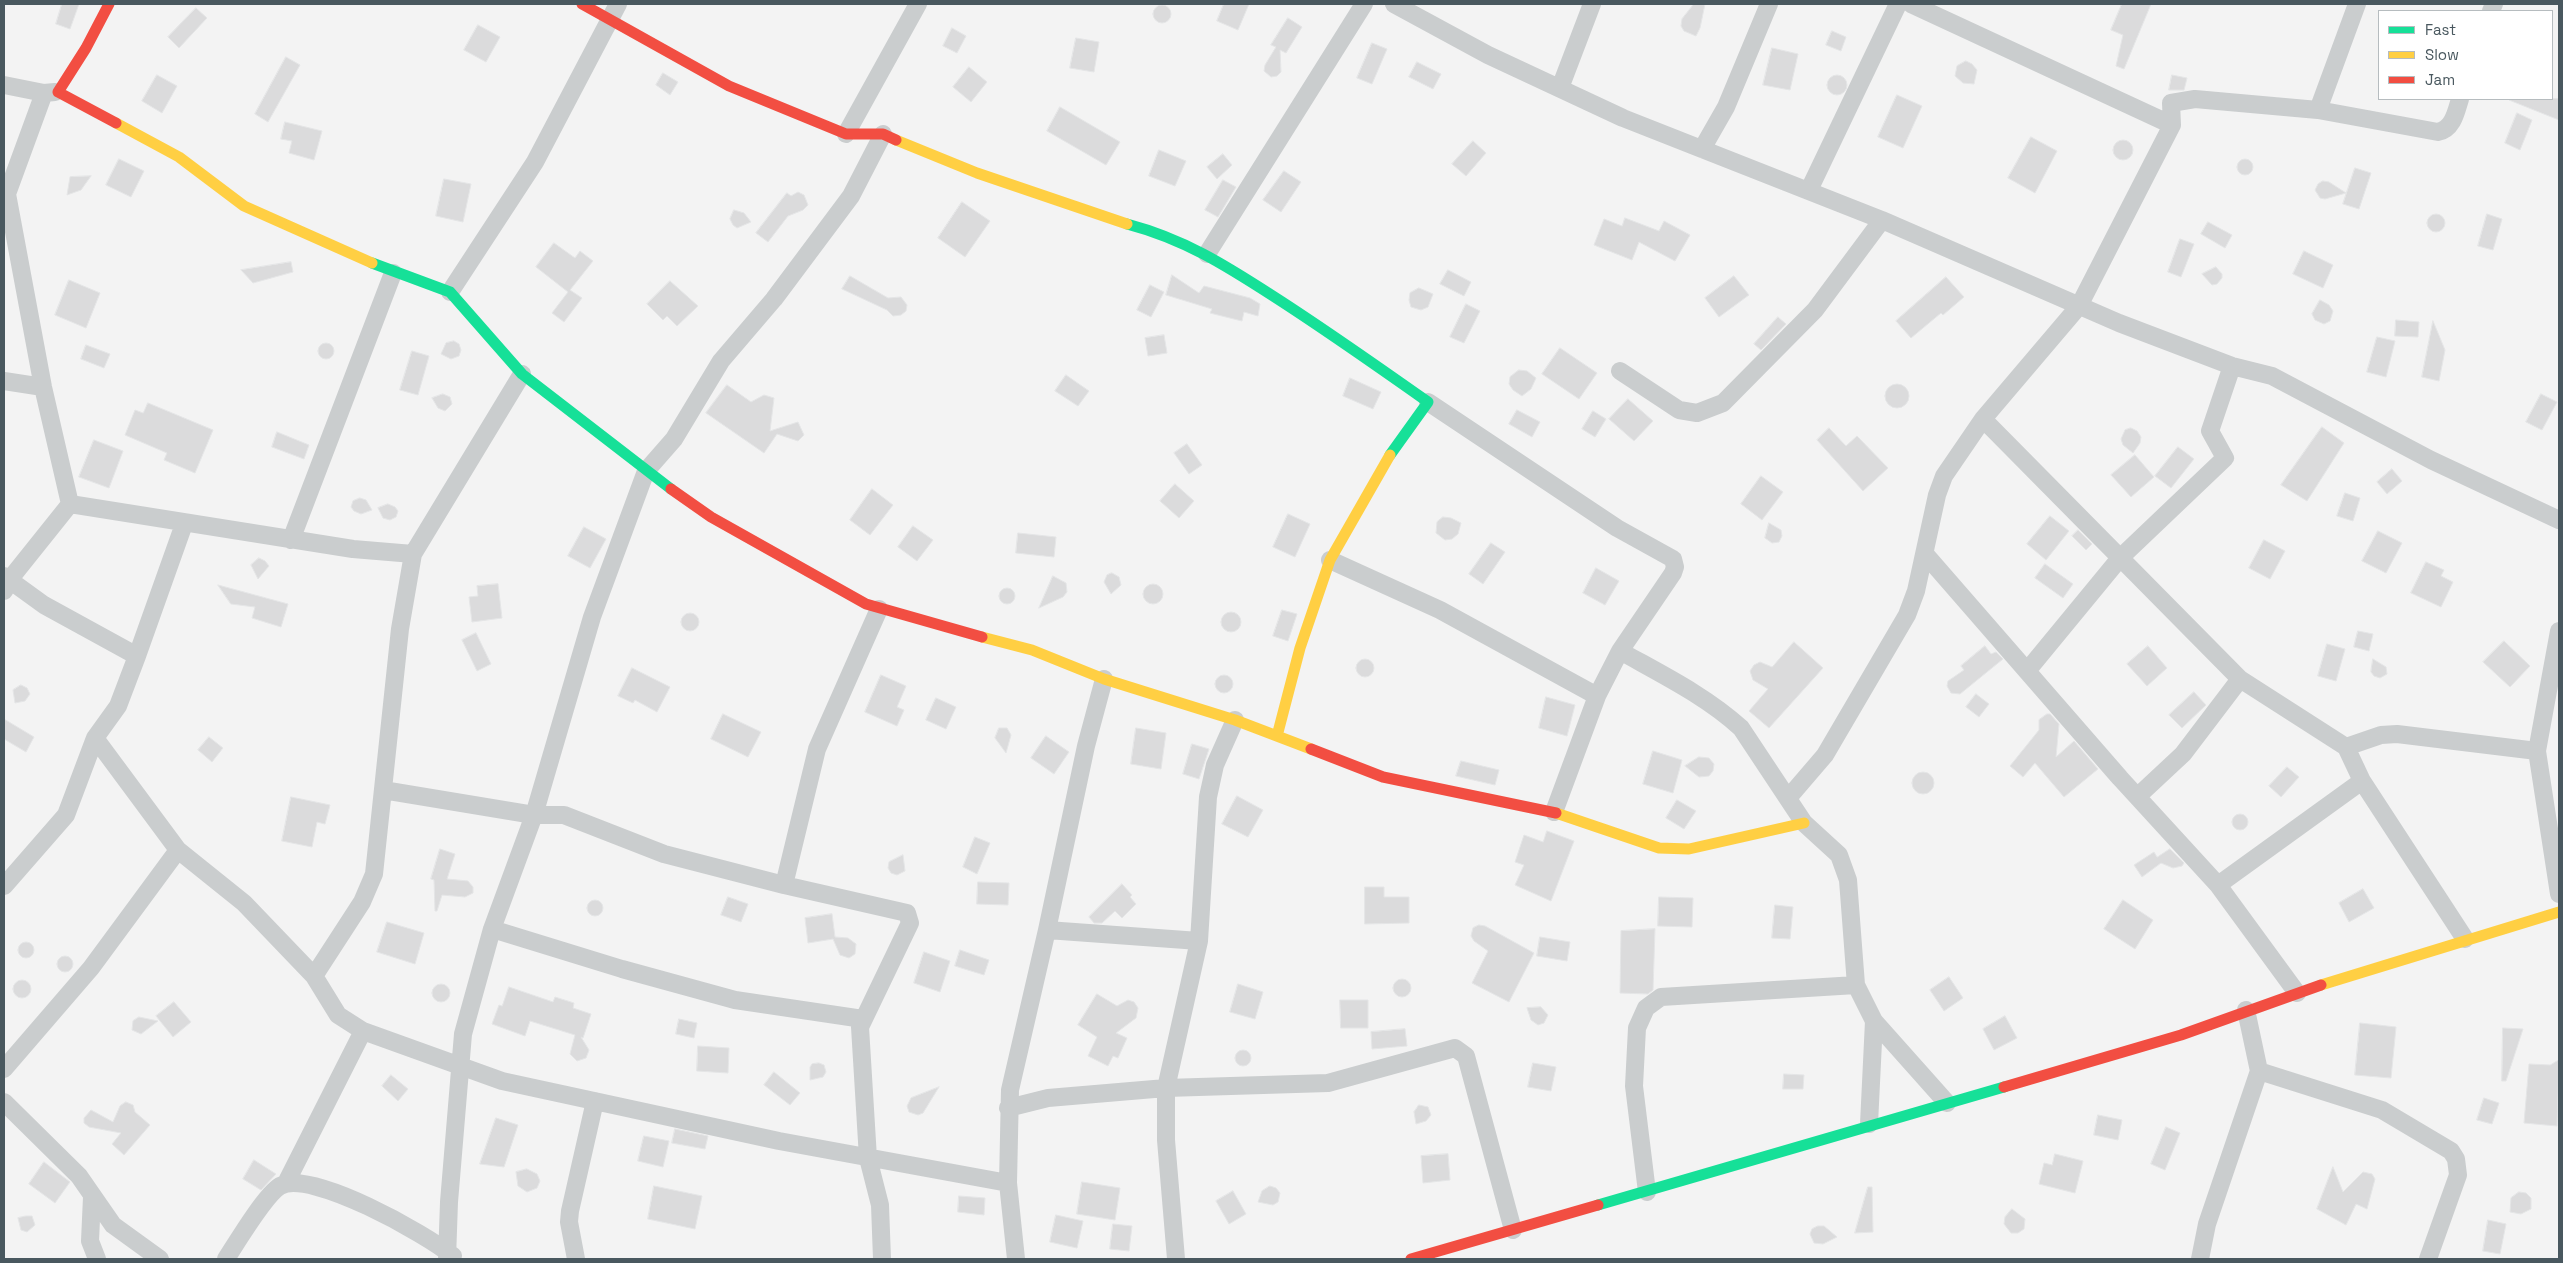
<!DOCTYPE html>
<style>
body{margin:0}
#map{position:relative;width:2563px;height:1263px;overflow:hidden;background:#f3f3f3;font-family:"Space Grotesk",sans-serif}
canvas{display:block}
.frame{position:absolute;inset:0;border:5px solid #49585f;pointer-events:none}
.legend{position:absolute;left:2378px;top:10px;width:175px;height:90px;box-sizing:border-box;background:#fff;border:1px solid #b6bcbf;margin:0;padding:6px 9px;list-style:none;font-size:15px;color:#49585f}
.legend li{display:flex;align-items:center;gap:10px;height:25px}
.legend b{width:25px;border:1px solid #b6bcbf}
</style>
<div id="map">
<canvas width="2563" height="1263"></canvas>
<div class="frame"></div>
<ul class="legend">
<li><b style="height:6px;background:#16e098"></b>Fast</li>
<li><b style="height:6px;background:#ffcf43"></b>Slow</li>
<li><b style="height:6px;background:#f24e42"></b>Jam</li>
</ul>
</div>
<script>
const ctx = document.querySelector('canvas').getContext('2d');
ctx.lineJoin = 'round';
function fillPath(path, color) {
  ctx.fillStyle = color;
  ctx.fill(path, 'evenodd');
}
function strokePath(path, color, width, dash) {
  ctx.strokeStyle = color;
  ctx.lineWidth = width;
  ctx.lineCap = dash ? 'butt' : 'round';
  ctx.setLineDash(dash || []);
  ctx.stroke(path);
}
const building = new Path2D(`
 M62 4H79L70 29 56 24Z
 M1224 4H1249L1238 30 1217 21Z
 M1694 4H1705L1700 28 1696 36 1684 31 1681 26 1682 19Z
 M2122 4H2151L2124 69 2116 66 2123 35 2111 30Z
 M1153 14a9 9 0 1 1 18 0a9 9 0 1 1-18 0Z
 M196 8 207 18 179 48 168 37Z
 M1288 18 1302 27 1286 53 1280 50 1281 72 1277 76 1271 77 1264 71 1265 65 1276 47 1271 45Z
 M478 25 500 37 486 62 464 50Z
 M952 28 966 36 957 53 943 46Z
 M1832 31 1846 37 1841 51 1826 45Z
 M1076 38 1099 42 1094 72 1070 68Z
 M1372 43 1387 49 1372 84 1357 78Z
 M1772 48 1798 54 1790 90 1763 85Z
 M286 57 300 65 268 122 255 114Z
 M1966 61 1972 64 1977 70 1974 84 1963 83 1955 76 1957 66Z
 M1417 62 1441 74 1433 89 1409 77Z
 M969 67 987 82 971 102 953 87Z
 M663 73 678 82 670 95 656 85Z
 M157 75 177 86 162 113 142 101Z
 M2172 75 2187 78 2184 90H2169Z
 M1827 85a10 10 0 1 1 20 0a10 10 0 1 1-20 0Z
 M1897 95 1922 106 1903 148 1878 137Z
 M2559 99V120L2509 100V99Z
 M1060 107 1120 142 1106 165 1047 131Z
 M2517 113 2532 120 2520 150 2505 143Z
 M285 122 322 131 314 160 289 153 292 141 281 139Z
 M2031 137 2057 151 2035 193 2008 178Z
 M2113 150a10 10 0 1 1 20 0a10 10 0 1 1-20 0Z
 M1473 141 1486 153 1466 176 1452 164Z
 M1159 150 1186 161 1175 186 1149 176Z
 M1223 154 1232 165 1217 179 1207 167Z
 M2237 167a8 8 0 1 1 16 0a8 8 0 1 1-16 0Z
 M119 159 144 171 131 197 106 185Z
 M2355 168 2371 173 2359 209 2343 204Z
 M1284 171 1301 182 1281 212 1263 200Z
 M91 176 81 190 67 195 70 177Z
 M444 179 471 184 463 222 436 216Z
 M1223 180 1236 187 1218 217 1205 210Z
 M2323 181 2329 182 2346 193 2325 199 2320 198 2315 190 2318 184Z
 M787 193 791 196 798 192 804 195 808 205 803 210 788 216 768 242 756 233Z
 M962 202 990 221 965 257 938 238Z
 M734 210 744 213 751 222 737 228 733 225 730 219Z
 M2487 214 2502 219 2493 250 2478 246Z
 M2427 223a9 9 0 1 1 18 0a9 9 0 1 1-18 0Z
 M1625 218 1659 231 1664 221 1690 235 1675 261 1639 242 1632 260 1594 245 1604 219 1622 226Z
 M2208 222 2232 235 2225 248 2201 234Z
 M2180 239 2194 244 2181 277 2168 272Z
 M554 243 575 258 580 251 593 261 570 290 582 298 564 322 552 313 568 292 536 267Z
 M2304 251 2333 265 2323 288 2293 274Z
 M291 262 293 272 253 283 241 270Z
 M2216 267 2222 274V278L2217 284 2212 285 2202 274Z
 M1448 270 1471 282 1464 296 1440 284Z
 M1172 275 1199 293 1204 286 1250 298 1260 304 1258 316 1244 312 1242 321 1210 313 1212 309 1166 295Z
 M850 276 888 298 901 297 907 305 906 311 901 315 893 316 887 310 842 289Z
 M1734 276 1749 295 1719 317 1705 298Z
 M1946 277 1964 297 1943 315 1941 313 1911 338 1896 321Z
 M69 280 100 293 86 328 55 315Z
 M670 281 698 306 677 326 667 316 663 320 647 304Z
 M1150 285 1164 292 1151 317 1137 310Z
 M1419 288 1433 294 1428 307 1421 310 1411 307 1409 300 1410 293Z
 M2320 300 2329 305 2333 311 2330 321 2324 324 2315 320 2312 314Z
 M1466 304 1480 311 1464 343 1450 337Z
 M1778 317 1786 324 1761 350 1754 344Z
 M2396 320 2419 322 2418 337 2395 336Z
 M2433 321 2445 350 2439 381 2422 377Z
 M1164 335 1167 353 1148 356 1145 338Z
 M2377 337 2395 341 2386 377 2367 372Z
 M454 341 459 344 461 350 459 356 451 359 441 354 446 343Z
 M318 351a8 8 0 1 1 16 0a8 8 0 1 1-16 0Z
 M86 345 110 354 104 368 81 359Z
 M1560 348 1597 373 1579 399 1542 374Z
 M412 351 429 356 418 395 400 390Z
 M1519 370 1527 371 1536 378 1531 389 1522 396 1513 390 1509 384 1510 377Z
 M1066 375 1089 391 1078 406 1055 391Z
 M1350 378 1381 392 1373 409 1343 396Z
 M1885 396a12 12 0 1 1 24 0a12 12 0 1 1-24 0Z
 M727 385 751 402 764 395 774 398 770 431 798 422 804 435 798 441 777 434 764 453 706 413Z
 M443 394 450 397 452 404 445 411 438 408 432 398Z
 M2541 394 2557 402 2542 430 2526 422Z
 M1628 399 1653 421 1634 441 1609 419Z
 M148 403 213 430 195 473 164 460 167 453 125 435 135 410 143 413Z
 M1517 410 1540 422 1532 437 1509 424Z
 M1593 411 1606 419 1595 437 1582 429Z
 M2322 427 2344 443 2307 501 2281 485Z
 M1829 428 1846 446 1857 436 1888 468 1863 491 1817 440Z
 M2131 428 2137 431 2141 437 2140 443 2133 453 2123 445 2121 439 2125 430Z
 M277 432 309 445 304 459 272 447Z
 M94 440 123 451 109 488 79 477Z
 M1187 444 1202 465 1189 474 1174 453Z
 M2178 447 2194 459 2171 488 2155 476Z
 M2135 455 2154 477 2131 497 2111 475Z
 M2392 469 2402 481 2387 494 2377 482Z
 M1761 476 1783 492 1762 520 1741 504Z
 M1175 484 1194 501 1179 518 1160 501Z
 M872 489 893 505 870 535 850 520Z
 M2345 493 2360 498 2353 521 2337 516Z
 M360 498 366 500 372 510 361 514 354 511 351 507 353 501Z
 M388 504 395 507 398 511 396 517 390 520 383 518 378 508Z
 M1288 514 1310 524 1295 557 1273 547Z
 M2050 516 2069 531 2046 560 2027 544Z
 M1443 517 1451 518 1461 523 1458 534 1452 539 1445 540 1436 533 1437 522Z
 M1769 523 1781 530 1782 536 1779 542 1772 543 1765 538Z
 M913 526 933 540 917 561 898 547Z
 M584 527 606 539 590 568 568 556Z
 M2078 530 2092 544 2086 550 2072 536Z
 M2378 531 2402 543 2386 573 2362 561Z
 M1018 533 1056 537 1054 557 1016 553Z
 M2264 540 2285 551 2270 579 2249 568Z
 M1491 543 1505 552 1483 584 1469 574Z
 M259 558 265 561 269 566 258 579 251 565Z
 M2426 562 2444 570 2441 576 2453 582 2441 607 2411 593Z
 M2045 564 2073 584 2063 598 2035 578Z
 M1596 568 1619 581 1605 605 1583 593Z
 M1112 573 1119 577 1121 585 1111 594 1104 582 1107 575Z
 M1053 576 1066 583 1067 592 1063 597 1039 608Z
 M498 584 502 618 472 622 469 597 478 596 477 586Z
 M1143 594a10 10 0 1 1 20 0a10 10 0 1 1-20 0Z
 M218 585 288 604 281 627 252 618 255 607 231 604Z
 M999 596a8 8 0 1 1 16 0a8 8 0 1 1-16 0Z
 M1282 610 1297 614 1288 641 1273 636Z
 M1221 622a10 10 0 1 1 20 0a10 10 0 1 1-20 0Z
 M681 622a9 9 0 1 1 18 0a9 9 0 1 1-18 0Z
 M2358 631 2373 634 2369 651 2354 647Z
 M476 633 491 664 477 671 462 640Z
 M2504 641 2530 666 2510 687 2483 662Z
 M1794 642 1823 668 1769 728 1749 711 1768 689 1753 680 1750 671 1754 665 1760 662 1772 667Z
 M2327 644 2345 649 2336 681 2318 676Z
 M1985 646 1991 654 1996 652 2003 659 1960 694 1951 693 1947 686 1948 681 1964 670 1961 666Z
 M2148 646 2167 668 2147 686 2127 664Z
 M1356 668a9 9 0 1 1 18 0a9 9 0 1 1-18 0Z
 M2373 659 2386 667 2387 674 2380 678 2374 676 2371 672Z
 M632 668 670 687 657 712 635 700 633 703 618 696Z
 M1215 684a9 9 0 1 1 18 0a9 9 0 1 1-18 0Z
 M881 675 906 686 897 707 904 710 897 726 865 712Z
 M21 685 27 688 30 694 25 701 15 703 13 690Z
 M2194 692 2206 705 2182 728 2169 715Z
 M1976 694 1989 704 1979 717 1966 707Z
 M1546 697 1575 705 1567 736 1539 728Z
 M936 698 956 707 946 729 926 720Z
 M723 714 761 732 748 757 711 739Z
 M2047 714H2050L2059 724 2056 757 2074 741 2098 769 2064 797 2035 763 2023 777 2010 766 2039 730V720Z
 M4 719 34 737 26 752 4 739Z
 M999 728H1007L1011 735 1006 753 995 738Z
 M1136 728 1166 733 1161 769 1131 764Z
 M1046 736 1069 752 1054 774 1031 758Z
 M209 737 223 748 212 762 198 750Z
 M1192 744 1209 749 1199 779 1183 774Z
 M1653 751 1682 760 1673 793 1643 784Z
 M1699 757 1709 758 1714 764 1713 771 1709 776 1699 777 1685 766Z
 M1461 761 1499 770 1495 785 1456 776Z
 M2287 767 2299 777 2281 797 2269 786Z
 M1912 783a11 11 0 1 1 22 0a11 11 0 1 1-22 0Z
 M1237 796 1263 810 1248 837 1222 824Z
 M291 797 330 805 325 824 317 822 312 847 282 841Z
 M1677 800 1696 811 1684 829 1666 818Z
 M2232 822a8 8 0 1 1 16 0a8 8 0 1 1-16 0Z
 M1547 831 1574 841 1551 901 1515 885 1524 865 1515 862 1524 835 1543 842Z
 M975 837 990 843 977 874 963 867Z
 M440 849 455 854 447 879 468 881 473 887V893L465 897 442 895 437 911H435L434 880 431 879Z
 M2170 849 2184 863 2182 866 2173 868 2161 863 2142 877 2134 865 2154 852 2157 857Z
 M903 855 905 871 897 875 891 873 888 868 889 862Z
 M978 882 1009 883 1008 905 977 904Z
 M1122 884 1132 895 1130 897 1136 904 1122 918 1115 911 1102 923H1094L1089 917Z
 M1365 887H1384V897H1409V923L1365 924Z
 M2363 889 2374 908 2349 922 2339 903Z
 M728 897 748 904 741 922 721 915Z
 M1659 897 1693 898 1692 927 1658 926Z
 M2123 900 2153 920 2135 949 2104 929Z
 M587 908a8 8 0 1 1 16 0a8 8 0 1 1-16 0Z
 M1775 905 1793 907 1790 939 1772 938Z
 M832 914 835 937 848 938 856 944 855 954 849 958 840 955 833 939 808 943 805 918Z
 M387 922 424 933 415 964 377 952Z
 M1479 925 1485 926 1534 953 1509 1002 1472 983 1488 951 1474 941 1471 936 1473 928Z
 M1655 929 1653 990 1648 994 1620 993 1621 931Z
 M1540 937 1570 942 1567 961 1537 956Z
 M18 950a8 8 0 1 1 16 0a8 8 0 1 1-16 0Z
 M960 950 989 960 984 975 955 966Z
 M924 952 950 961 940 992 914 983Z
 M57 964a8 8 0 1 1 16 0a8 8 0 1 1-16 0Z
 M1949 977 1963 998 1944 1011 1930 990Z
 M1393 988a9 9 0 1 1 18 0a9 9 0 1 1-18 0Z
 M13 989a9 9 0 1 1 18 0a9 9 0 1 1-18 0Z
 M432 993a9 9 0 1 1 18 0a9 9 0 1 1-18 0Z
 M1238 984 1263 992 1255 1019 1230 1012Z
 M509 987 553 1002 555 997 574 1003 573 1008 591 1014 583 1038 581 1037 589 1050 586 1058 577 1061 570 1054 575 1035 530 1021 525 1036 492 1024 499 1005 502 1006Z
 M1097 994 1117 1006 1128 1000 1134 1002 1138 1008 1136 1018 1116 1033 1127 1038 1118 1058 1113 1056 1108 1066 1088 1056 1097 1037 1078 1025Z
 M1340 1000H1368V1028H1341Z
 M174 1002 191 1022 173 1037 156 1016Z
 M1541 1007 1548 1015 1544 1023 1538 1025 1531 1020 1527 1008Z
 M2005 1016 2017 1038 1994 1050 1983 1029Z
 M139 1017 158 1021 141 1034 132 1030 133 1021Z
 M679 1019 697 1023 694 1038 676 1034Z
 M2360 1023 2396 1027 2391 1078 2355 1075Z
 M2503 1028 2523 1029 2506 1081H2502Z
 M1405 1029 1407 1046 1372 1049 1371 1032Z
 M698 1046 729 1048 728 1073 697 1071Z
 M1235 1058a8 8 0 1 1 16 0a8 8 0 1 1-16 0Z
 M2559 1060 2557 1126 2524 1123 2529 1064 2550 1065Z
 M819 1063 824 1065 826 1072 823 1077 810 1080V1067L812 1064Z
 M1533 1063 1556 1067 1551 1091 1528 1087Z
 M774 1072 800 1093 790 1105 764 1085Z
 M1784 1074 1804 1075 1803 1089H1783Z
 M391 1075 408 1089 398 1101 382 1086Z
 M939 1087 923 1113 918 1115 909 1112 907 1106 911 1098Z
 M2484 1098 2499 1103 2492 1124 2477 1120Z
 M126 1102 133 1105 135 1112 150 1125 124 1155 112 1144 121 1133 89 1127 84 1123V1118L91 1110 113 1122 120 1106Z
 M1419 1105 1428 1107 1431 1115 1426 1121 1416 1124 1414 1112Z
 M2098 1115 2122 1120 2118 1140 2094 1135Z
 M496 1118 518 1125 504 1167 480 1164Z
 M2166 1127 2180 1133 2165 1170 2151 1164Z
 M675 1129 708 1136 705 1149 672 1143Z
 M644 1136 669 1141 663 1167 638 1161Z
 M1448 1154 1450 1180 1423 1183 1421 1156Z
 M2055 1154 2083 1161 2075 1193 2039 1184 2044 1163 2052 1165Z
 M254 1160 276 1174 261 1190 243 1179Z
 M44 1162 70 1182 55 1203 29 1184Z
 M2333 1167 2343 1192 2363 1172 2372 1174 2375 1179 2367 1209 2356 1204 2346 1225 2317 1209Z
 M527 1169 537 1174 540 1181 537 1188 527 1192 518 1186 516 1172Z
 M1082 1182 1120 1188 1115 1220 1077 1214Z
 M654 1186 702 1196 695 1229 648 1219Z
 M1270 1186 1276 1188 1280 1193 1278 1202 1273 1205 1258 1202 1262 1191Z
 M1868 1187H1872L1873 1232 1855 1233Z
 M1233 1191 1246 1214 1229 1224 1216 1201Z
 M2519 1192 2526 1193 2531 1198V1209L2521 1214 2510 1212 2511 1198Z
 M959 1196 985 1198 984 1215 958 1212Z
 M2012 1209 2025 1219 2024 1229 2018 1233H2011L2004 1224 2005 1217Z
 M1056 1215 1083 1221 1077 1248 1050 1242Z
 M26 1216H32L35 1225 27 1232 21 1230 18 1218Z
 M2488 1220 2506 1224 2500 1254 2483 1251Z
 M1113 1224 1132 1226 1129 1251 1110 1249Z
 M1818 1226H1824L1837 1237 1823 1244 1814 1243 1810 1234 1812 1229Z`);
fillPath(building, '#dbdbdc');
strokePath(building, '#e4e5e6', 1);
strokePath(new Path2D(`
 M1394 4 1488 55 1623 118 1882 220 2119 323 2232 366 2272 376 2431 460 2559 520
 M1911 4 2172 125 2171 103 2195 99 2318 110 2438 132C2453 129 2456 112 2460 99
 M2491 11 2494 4
 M4 85 44 93 55 92
 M1560 88 1592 4
 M2318 110 2357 4
 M846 134 918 4
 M1702 149 1726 107 1769 4
 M1809 190 1898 4
 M1207 254 1364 4
 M450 292 535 162 618 4
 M1620 371 1679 410 1697 413 1723 403 1815 310 1882 220
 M4 381 43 387
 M1428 402 1617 528 1673 559 1675 567 1673 573 1620 651
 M1983 419 2240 679 2346 747 2362 781 2465 939
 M70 504 353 549 413 554 522 374
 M291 540 393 273
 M1925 554 2120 778 2218 885 2297 993
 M1330 560 1440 610 1597 696
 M4 576 44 605 137 656 118 706 95 738 178 850 244 903 314 976 338 1015 363 1031 502 1081 779 1141 1008 1183
 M4 591 10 579 70 504 43 387 7 194 44 93
 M2559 631 2537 751 2559 894
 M137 656 184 524
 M2027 671 2120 558 2225 458 2210 431 2232 366
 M2346 747 2381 735 2397 734 2537 751
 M383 790 534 815H564L664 854 784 885 907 913 910 923 860 1027 868 1158 880 1205 882 1259
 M2138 796 2183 754 2240 679
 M1789 797 1825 755 1907 615 1916 591 1937 495 1944 476 1983 419 2079 306 2172 125
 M1554 812 1597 696 1620 651C1661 674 1706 696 1741 728L1804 823 1839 855 1848 880 1856 985 1874 1021 1947 1103
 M784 885 817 749 879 609
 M2218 885 2362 781
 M4 886 66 815 95 738
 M492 929 622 969 735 1000 863 1019
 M1047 930 1199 941
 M314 976 362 902 374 874 400 629 413 554
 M4 1069 91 968 178 850
 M2259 1071 2382 1110 2451 1151 2456 1159 2458 1175 2428 1259
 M4 1102 79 1176 113 1225 160 1259
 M1008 1108 1048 1098 1166 1088 1328 1083 1455 1048 1466 1056 1513 1230
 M1869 1124 1874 1021
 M286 1183 363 1031
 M1647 1192 1634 1086 1637 1028 1646 1008 1661 997 1856 985
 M92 1197 90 1241 97 1259
 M226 1259C237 1242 265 1195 280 1186 311 1169 426 1234 453 1256
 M447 1259 449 1202 463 1034 492 929 534 815 592 617 646 471 674 439 721 361 774 299 851 196 883 134
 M576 1259 569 1222 570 1211 595 1101
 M1016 1259 1008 1183 1010 1090 1047 930 1086 746 1104 679
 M1176 1259 1166 1140V1088L1199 941 1208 797 1215 765 1235 720
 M2200 1259 2207 1224 2259 1071 2246 1010`), '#cacdce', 18);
strokePath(new Path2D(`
 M1127 224C1184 239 1225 265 1273 296 1326 330 1377 366 1428 402L1390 455
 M372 263 450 292 522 374 671 489
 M1598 1205 2004 1087`), '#16e098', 11);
strokePath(new Path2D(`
 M116 123 179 157 244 206 372 263
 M896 140 977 173 1127 224
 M982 637 1032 650 1104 679 1235 720 1311 749
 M1277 736 1300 648 1330 560 1390 455
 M1556 813 1659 848 1689 849 1804 823
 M2321 985 2559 912`), '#ffcf43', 11);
strokePath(new Path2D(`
 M109 4 86 48 58 92 116 123
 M582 4 729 86 846 134H883L896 140
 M671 489 711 517 866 604 982 637
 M1311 749 1383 777 1556 813
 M2004 1087 2181 1035 2321 985
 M1411 1259 1598 1205`), '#f24e42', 11);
</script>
